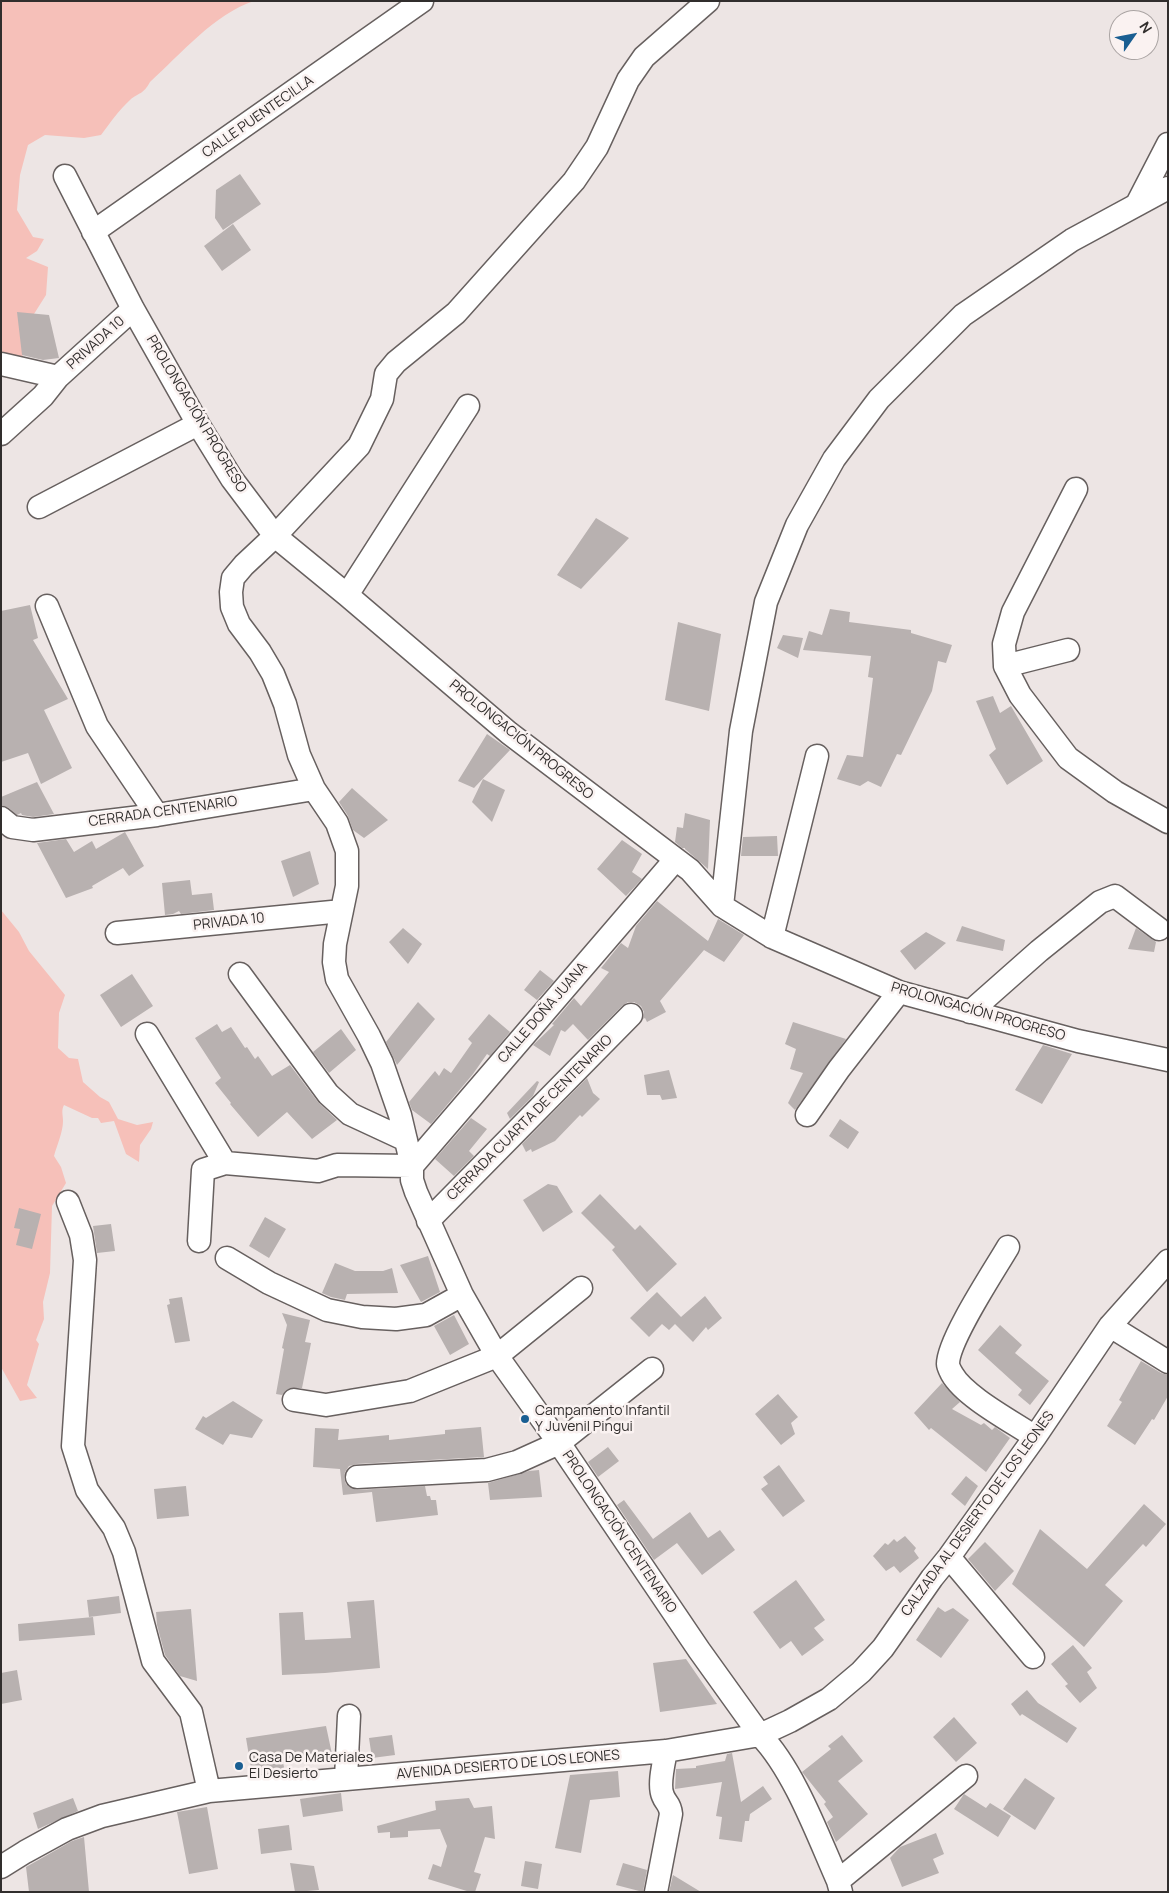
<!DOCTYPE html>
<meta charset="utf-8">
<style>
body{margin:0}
#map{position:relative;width:1169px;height:1893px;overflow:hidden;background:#ede5e4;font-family:Manrope,sans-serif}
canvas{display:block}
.frame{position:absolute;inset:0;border:2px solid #312e2d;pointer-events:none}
.north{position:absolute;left:1109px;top:10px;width:50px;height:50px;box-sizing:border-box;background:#faf2f1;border:1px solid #aaa4a3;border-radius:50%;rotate:57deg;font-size:14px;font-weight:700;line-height:20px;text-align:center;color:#312e2d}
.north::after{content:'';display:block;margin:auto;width:18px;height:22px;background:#195e92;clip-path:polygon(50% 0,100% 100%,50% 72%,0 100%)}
</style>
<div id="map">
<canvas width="1169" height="1893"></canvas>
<div class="frame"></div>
<div class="north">N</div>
</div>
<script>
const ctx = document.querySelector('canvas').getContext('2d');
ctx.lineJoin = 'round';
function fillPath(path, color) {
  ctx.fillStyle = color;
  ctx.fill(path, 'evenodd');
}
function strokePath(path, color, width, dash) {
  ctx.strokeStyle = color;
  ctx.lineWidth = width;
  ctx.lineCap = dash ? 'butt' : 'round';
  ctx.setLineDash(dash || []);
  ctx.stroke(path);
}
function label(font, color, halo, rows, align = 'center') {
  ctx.font = font + ' Manrope,sans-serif';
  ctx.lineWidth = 5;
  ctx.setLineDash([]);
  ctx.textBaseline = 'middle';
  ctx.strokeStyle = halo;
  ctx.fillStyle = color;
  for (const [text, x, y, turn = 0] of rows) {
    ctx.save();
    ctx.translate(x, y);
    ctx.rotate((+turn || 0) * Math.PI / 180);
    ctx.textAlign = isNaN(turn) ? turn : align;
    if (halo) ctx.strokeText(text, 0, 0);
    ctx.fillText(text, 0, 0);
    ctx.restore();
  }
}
fillPath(new Path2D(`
 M1 1H254C214 14 181 54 150 82 143 95 139 92 130 100 119 110 110 123 101 135L84 138 45 135 28 145 20 175 17 210 33 237 44 239 37 251 26 258 48 267 46 295 27 325 21 367 1 372Z
 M1 910 19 932 29 951 65 995 59 1013 58 1048 69 1058 78 1059 83 1082 100 1097 109 1102 118 1119 137 1125 153 1122 151 1129 140 1145 139 1162 126 1154 114 1121 101 1123 98 1118H92L64 1105C61 1111 63 1114 63 1121 63 1132 57 1145 54 1156L61 1167 66 1183 52 1206 50 1273 43 1302 44 1319 36 1340 39 1344 27 1385 37 1398 20 1401 1 1367Z`), '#f6c0b9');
fillPath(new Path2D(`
 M240 174 261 204 223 230 215 218 216 190Z
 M233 224 251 250 222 271 204 246Z
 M17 312 49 315 59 358 43 360 22 355Z
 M596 518 629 538 581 589 557 575Z
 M30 605 38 638 33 640 68 699 44 710 72 768 41 784 28 753 1 762V611Z
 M830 609 850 612 849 622 911 630V633L952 645 946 663 938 661 932 691 901 755 897 754 881 787 868 781 860 786 837 779 847 755 863 757 873 678 868 677 871 656 803 650 809 631 822 635Z
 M678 622 721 634 709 711 665 700Z
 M783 635 803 638 798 658 777 648Z
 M993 696 1000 713 1011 706 1043 761 1007 785 989 755 996 749 976 701Z
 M487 734 510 750 474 788 458 781Z
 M483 779 505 790 492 822 472 802Z
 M37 782 54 814 33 817 22 815 21 813 17 815 9 808 1 805V797Z
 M352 788 388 820 364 838 353 830 348 816 339 802Z
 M685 813 710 820 708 869 685 849V848H682L675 842 677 827 683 828Z
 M125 832 144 866 129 876 123 868 92 886 93 888 66 898 37 843 66 839 74 852 92 841 96 849Z
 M777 836 778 856H741L743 837Z
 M622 840 642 854 632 872 642 879 626 896 597 869Z
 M310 851 319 884 293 897 281 861Z
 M190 880 192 895 212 893 214 910 181 914 179 911 173 914 165 915 162 883Z
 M657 901 708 941 718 919 744 935 724 962 704 950 660 1001 666 1012 647 1022 645 1018 643 1019 644 1012 641 1006 634 1002H628L622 1006 588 1040 573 1024 565 1032 561 1030 550 1056 533 1045 554 1025 552 1024 574 998 581 1006 609 972 601 968 621 943 628 948 636 926Z
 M962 926 1005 940 1003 951 956 941Z
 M403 928 422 944 408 964 389 942Z
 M1136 928 1156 942 1154 952 1128 949Z
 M926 932 946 943 915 970 900 951Z
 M540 970 554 981 537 1000 524 990Z
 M132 974 153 1006 121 1027 100 995Z
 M418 1002 435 1019 397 1065 386 1042Z
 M489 1014 510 1032 490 1056 487 1054 473 1074 431 1124 412 1110 409 1102 435 1071 439 1076 444 1068 451 1073 472 1043 468 1039Z
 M793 1022 846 1039 795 1110 788 1103 803 1073 790 1069 796 1049 785 1044Z
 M217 1024 222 1032 231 1027 245 1048 247 1047 255 1059 258 1056 272 1076 290 1065 318 1102 337 1120 312 1139 287 1112 258 1137 230 1104 231 1103 215 1083 221 1078 195 1038Z
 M341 1029 356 1050 329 1073 313 1052Z
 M1043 1045 1072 1054 1042 1104 1015 1090Z
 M669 1070 677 1098 662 1100 660 1095H647L644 1075Z
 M587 1078 593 1093 600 1099 582 1117 580 1115 555 1141 532 1152 531 1149 526 1152 522 1144Z
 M537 1081 539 1082 533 1096 510 1119 507 1113Z
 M471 1118 487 1129 469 1151 474 1156 454 1176 435 1159Z
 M840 1119 859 1132 848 1149 829 1136Z
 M548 1184 557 1186 573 1212 543 1232 523 1200Z
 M600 1194 635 1230 640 1225 677 1264 647 1292 612 1250 615 1247 581 1213Z
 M19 1208 41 1214 32 1249 16 1245 20 1229 14 1228Z
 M265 1217 286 1229 269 1258 249 1246Z
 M111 1224 115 1251 97 1253 93 1226Z
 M428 1256 440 1292 421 1302 400 1265Z
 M335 1263 355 1271H383L392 1268 398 1293 347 1294 345 1300 331 1297 322 1293Z
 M657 1292 681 1317 705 1296 722 1318 708 1330 706 1327 693 1342 675 1324 669 1330 662 1324 649 1337 630 1318Z
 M182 1297 190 1341 175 1343 167 1305 170 1304 169 1299Z
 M282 1313 310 1320 305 1342 311 1343 302 1388H290L282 1395 276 1394 284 1349 282 1348 287 1325Z
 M454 1315 469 1344 450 1355 434 1326Z
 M1000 1325 1022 1345 1015 1353 1049 1381 1030 1405 1018 1395 1022 1390 978 1350Z
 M1141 1361 1161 1373 1168 1375V1396L1154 1420 1152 1419 1135 1445 1107 1426 1122 1402 1119 1400Z
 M942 1383 960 1402 952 1409 981 1425 984 1423 992 1430 995 1427 1010 1438 986 1472 931 1428 929 1430 914 1413Z
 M778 1394 798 1417 791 1423 795 1434 781 1445 755 1414Z
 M233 1401 263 1420 252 1438 230 1434 223 1445 195 1429 203 1416 206 1418Z
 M481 1427 484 1457 356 1464 349 1466 345 1472 344 1478 346 1484 351 1488 357 1490 425 1486 427 1496H430L431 1500H436L438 1515 376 1522 372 1492 343 1495 340 1469 313 1467 315 1428 339 1429 338 1440 389 1435V1440L445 1434V1430Z
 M608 1447 619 1461 598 1477 588 1462Z
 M779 1465 805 1501 783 1517 761 1489 768 1484 763 1477Z
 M539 1470 542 1497 490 1500 488 1483 529 1471Z
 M966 1476 978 1486 965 1506 951 1494Z
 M186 1486 189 1516 157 1519 154 1489Z
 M624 1500 653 1539 690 1512 708 1538 720 1530 735 1550 702 1575 677 1543 654 1560 617 1505Z
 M1144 1504 1166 1524 1146 1547 1143 1544 1105 1585 1123 1601 1084 1647 1012 1584 1040 1529 1087 1569Z
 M905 1536 916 1548 914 1551 919 1558 900 1573 894 1566 886 1571 873 1556 885 1543 888 1545 894 1539 897 1542Z
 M985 1542 1014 1571 995 1591 968 1559Z
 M796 1580 825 1620 814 1628 824 1640 802 1656 791 1641 780 1649 753 1612Z
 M119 1596 121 1613 89 1617 87 1600Z
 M374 1600 380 1668 325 1673 282 1675 279 1613 303 1612 305 1640 351 1638 347 1602Z
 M938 1607 945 1612 953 1608 969 1620 941 1658 916 1640Z
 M191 1609 197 1681 180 1676 165 1655 157 1625 156 1612Z
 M93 1617 95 1635 19 1641 18 1624Z
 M1073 1645 1092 1668 1087 1672 1097 1688 1080 1703 1065 1686 1068 1684 1051 1664Z
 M686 1659 717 1704 660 1712 653 1663Z
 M17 1670 22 1700 1 1704V1673Z
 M1027 1690 1038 1703 1077 1728 1067 1743 1022 1714 1020 1716 1011 1704Z
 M954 1717 977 1743 956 1762 933 1737Z
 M326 1726 332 1754 283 1763 285 1771 252 1774 246 1738Z
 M392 1735 395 1755 372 1758 369 1738Z
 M842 1735 863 1761 838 1781 868 1814 836 1842 827 1822 833 1817 824 1804 826 1802 802 1772 831 1749 828 1746Z
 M732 1753 741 1802 763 1786 772 1799 750 1814 749 1821H745L742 1842 719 1839 722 1817 716 1816 722 1782 675 1789 676 1769 696 1768V1766L725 1761 727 1754Z
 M618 1771 620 1797 590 1800 581 1853 555 1848 570 1775Z
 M1025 1778 1055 1798 1035 1830 1003 1809Z
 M341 1793 343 1811 303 1817 300 1799Z
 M964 1794 986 1808 990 1803 1011 1816 998 1837 954 1809Z
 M73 1798 78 1811 38 1829 33 1813Z
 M469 1798 474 1808 492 1806 495 1839 485 1837 474 1872 481 1874 475 1892H470L428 1879 433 1864 441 1867 447 1846 440 1829 408 1831V1837L390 1838V1832L378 1833 377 1826 436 1810 435 1801Z
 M207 1807 218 1869 189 1874 177 1812Z
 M289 1825 292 1850 261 1854 258 1829Z
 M936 1833 944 1854 933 1859 939 1873 902 1887 890 1858 900 1847Z
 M84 1837 89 1892H29L26 1867 72 1841Z
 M525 1861 542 1864 538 1889 521 1886Z
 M290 1863 314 1866 319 1890 295 1892Z
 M623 1863 647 1870 643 1892 616 1885Z
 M673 1875 701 1892H669Z`), '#b8b1b0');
const minor = new Path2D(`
 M708 1 644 57 628 80 597 147 574 181 456 313 396 362 386 374 382 399 359 446 275 536 244 565 233 578 231 592 232 607 239 624 260 652 273 674 285 704 299 755 314 789 337 823 347 851V886L335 944 334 962 337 979 369 1036 382 1063 400 1115 412 1166V1180L416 1192 462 1295 497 1356 559 1443 699 1650 760 1735C794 1770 818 1836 838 1881L841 1892
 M65 176 133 309 198 424 232 479 275 536 347 595 509 733 690 870 722 906 772 937 899 992 1078 1041 1168 1060
 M1137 204 1168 144
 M93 232 422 1
 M1 364 58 377
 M1 434 43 396 58 377 133 309
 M1076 489 1013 612 1004 644 1005 666 1020 695 1068 758 1115 792 1168 822
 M39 507 198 424
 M347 595 468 406
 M47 606 97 726 157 815
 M1005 666 1068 650
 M1 818 12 827 33 830 157 815 314 789
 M722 906 741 731 766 602 797 525 834 459 879 399 963 315 1072 240 1168 188
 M117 933 342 911
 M772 937 817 756
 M240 974 328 1094 350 1114 406 1140
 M970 1012 1039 951 1100 902 1115 896 1159 929
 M147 1034 225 1163 318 1171 337 1165 412 1166 675 860
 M807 1115 839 1069 899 992
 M68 1202 81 1235 85 1260 73 1446 87 1490 114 1528 124 1552 153 1661 191 1712 209 1791
 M428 1221 631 1015
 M199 1241 203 1170 225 1163
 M1008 1247C994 1271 948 1340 948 1364 948 1367 951 1372 952 1374 965 1397 1013 1422 1035 1437
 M227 1258 269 1283 327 1310 362 1317 396 1319 426 1315 462 1295
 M1110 1326 1168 1362
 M294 1400 326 1405 410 1391 497 1356 581 1288
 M357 1477 487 1470 517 1462 559 1443 652 1369
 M949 1557 1033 1657
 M346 1778 349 1716
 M1 1867 25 1852 67 1829 102 1816 209 1791 666 1751 760 1735 790 1721 829 1699 861 1672 883 1648 932 1578 949 1557 1035 1437 1110 1326 1168 1261
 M838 1881 966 1776
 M656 1892 671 1814C670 1803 666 1804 663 1796 658 1785 664 1762 666 1751`);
strokePath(minor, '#67605f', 25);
strokePath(minor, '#fff', 22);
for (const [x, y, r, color] of [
 [525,1419,5,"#195e92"],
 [239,1766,5,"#195e92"]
]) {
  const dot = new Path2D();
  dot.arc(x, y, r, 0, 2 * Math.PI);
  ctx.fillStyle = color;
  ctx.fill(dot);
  strokePath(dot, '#faf2f1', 2);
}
label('14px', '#312e2d', '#faf2f1', [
 ["CALLE PUENTECILLA",258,117,-35],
 ["PRIVADA 10",96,343,-42],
 ["PROLONGACIÓN PROGRESO",196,414,59],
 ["PROLONGACIÓN PROGRESO",521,740,39],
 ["CERRADA CENTENARIO",163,812,-8],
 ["PRIVADA 10",229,922,-6],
 ["PROLONGACIÓN PROGRESO",978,1012,16],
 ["CALLE DOÑA JUANA",543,1013,-49],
 ["CERRADA CUARTA DE CENTENARIO",530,1118,-45],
 ["CALZADA AL DESIERTO DE LOS LEONES",978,1514,-54],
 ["PROLONGACIÓN CENTENARIO",619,1532,56],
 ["AVENIDA DESIERTO DE LOS LEONES",508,1765,-5]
]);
label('14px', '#312e2d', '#faf2f1', [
 ["Campamento Infantil",535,1411],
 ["Y Juvenil Pingui",535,1427],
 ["Casa De Materiales",249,1758],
 ["El Desierto",249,1774]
], 'left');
</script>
